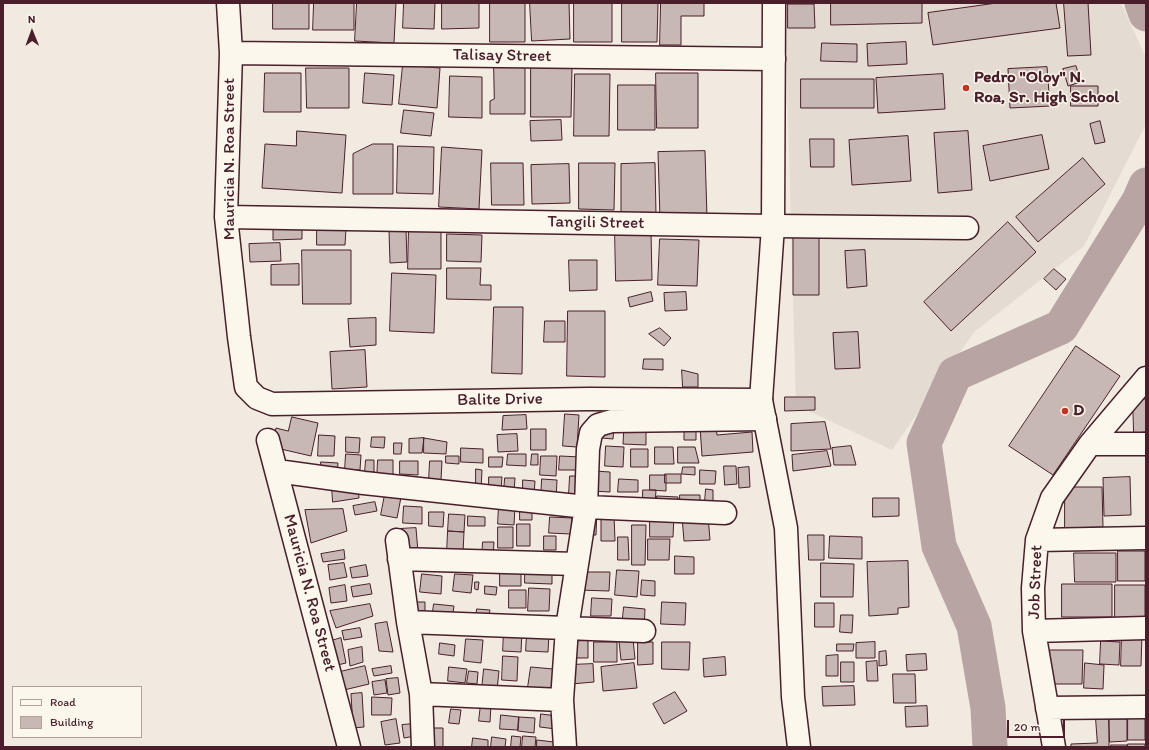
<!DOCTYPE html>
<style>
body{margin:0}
#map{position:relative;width:1149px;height:750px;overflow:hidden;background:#f0eae0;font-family:Itim,sans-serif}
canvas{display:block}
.frame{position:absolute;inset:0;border:4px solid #4a1f2b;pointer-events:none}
.legend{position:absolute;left:12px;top:686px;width:130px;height:52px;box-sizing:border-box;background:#fbf7ec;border:1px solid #b4a19f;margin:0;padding:5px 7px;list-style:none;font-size:12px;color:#4a1f2b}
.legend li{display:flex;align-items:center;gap:8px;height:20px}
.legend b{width:20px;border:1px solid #b4a19f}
.north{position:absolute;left:12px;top:12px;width:40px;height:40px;-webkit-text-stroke:3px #fbf7ec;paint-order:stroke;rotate:359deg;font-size:11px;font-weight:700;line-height:16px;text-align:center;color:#4a1f2b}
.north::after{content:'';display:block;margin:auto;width:14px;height:18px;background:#4a1f2b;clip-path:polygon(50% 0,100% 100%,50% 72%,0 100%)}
.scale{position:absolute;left:1007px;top:720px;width:58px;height:18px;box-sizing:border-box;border:2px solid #4a1f2b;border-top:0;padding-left:5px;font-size:12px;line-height:14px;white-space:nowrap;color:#4a1f2b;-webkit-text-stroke:3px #fbf7ec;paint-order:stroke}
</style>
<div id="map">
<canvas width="1149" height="750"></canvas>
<div class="frame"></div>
<ul class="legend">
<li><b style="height:5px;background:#fbf7ec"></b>Road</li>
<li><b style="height:11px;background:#c8b8b3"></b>Building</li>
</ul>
<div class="north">N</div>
<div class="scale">20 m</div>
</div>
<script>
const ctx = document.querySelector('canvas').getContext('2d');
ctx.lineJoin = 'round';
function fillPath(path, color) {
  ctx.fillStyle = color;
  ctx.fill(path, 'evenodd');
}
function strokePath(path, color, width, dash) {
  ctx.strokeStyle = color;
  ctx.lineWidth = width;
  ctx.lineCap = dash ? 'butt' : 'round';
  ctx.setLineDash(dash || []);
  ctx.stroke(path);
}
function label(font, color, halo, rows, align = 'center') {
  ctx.font = font + ' Itim,sans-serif';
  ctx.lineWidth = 3;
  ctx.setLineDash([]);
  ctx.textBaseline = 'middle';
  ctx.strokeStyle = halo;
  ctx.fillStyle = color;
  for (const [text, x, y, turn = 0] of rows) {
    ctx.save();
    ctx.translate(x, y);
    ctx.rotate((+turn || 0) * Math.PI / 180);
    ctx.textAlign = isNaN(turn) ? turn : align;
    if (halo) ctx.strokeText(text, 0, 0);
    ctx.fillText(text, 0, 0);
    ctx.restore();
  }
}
fillPath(new Path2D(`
 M785 3H1121L1146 58V124L1084 246 974 332 892 450 796 405Z`), '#e4dbd2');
strokePath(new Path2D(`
 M1142 3 1146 14
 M990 747 988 708 974 626 939 546 924 443 955 374 1061 327 1139 201 1146 185`), '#b8a4a2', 35);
const building = new Path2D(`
 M273 3H309V29H273Z
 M314 3H354V30H313Z
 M357 3H396L394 43 355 41Z
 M404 3H435L434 29 403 28Z
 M442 3H479V28L442 29Z
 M490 3H525V42H490Z
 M530 3H569L570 39 532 41Z
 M574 3H612V42H574Z
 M622 3H658L657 42H622Z
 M661 3H704V16H681V45H660Z
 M831 3H922V23L831 25Z
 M997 3H1056L1060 28 933 45 928 13Z
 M1064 3H1088L1091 55 1068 56Z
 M788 4H814L815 28H788Z
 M906 42 907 64 868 66 867 44Z
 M822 43 857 44V62L821 61Z
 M403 65 440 68 437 108 399 104Z
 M1076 66 1081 82 1068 86 1063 69Z
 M494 67H525V114H490V101L494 99Z
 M531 67H572L571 117H531Z
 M1047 67 1050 106 1010 108 1008 69Z
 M306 68H349V108H307Z
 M265 73H301V112H264Z
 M365 73 394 75 392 105 363 103Z
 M656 73H698V128H657Z
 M575 74H610L609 136H574Z
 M943 74 945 109 878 113 876 78Z
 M450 76 482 77V118L449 117Z
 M801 79H874V108H801Z
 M618 85H655V130H618Z
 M1071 86H1098V106H1071Z
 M404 110 434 113 431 136 401 133Z
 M561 120 562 140 531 141 530 121Z
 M1100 121 1105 142 1095 144 1090 124Z
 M297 131 346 135 342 193 262 188 265 144 296 146Z
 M968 131 972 190 938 193 934 133Z
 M1042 135 1049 169 990 181 983 146Z
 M908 136 911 181 852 185 849 140Z
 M810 139H834V167H811Z
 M373 144H393V194H353V154Z
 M398 146 434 147 433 194 397 193Z
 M442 147 482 150 479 209 439 207Z
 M705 151 707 218 660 219 658 152Z
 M1083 158 1105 184 1038 242 1016 217Z
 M491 163H523L524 205H492Z
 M579 163H615L614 210 579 209Z
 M655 163 656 215H621V164Z
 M569 164 570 203 532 204 531 165Z
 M1008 222 1036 252 951 331 924 302Z
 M409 227H441V269H408Z
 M302 228V239L273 240V229Z
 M317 228 346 229 345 245H317Z
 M406 229 407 262 390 263 389 230Z
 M615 232H651L652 280 616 281Z
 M447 234 482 235 481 262 447 261Z
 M819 237V295H793V238Z
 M660 239 699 240 697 286 658 285Z
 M280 243 281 261 250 262 249 244Z
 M302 250H351V304H303Z
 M865 250 867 286 847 288 845 251Z
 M569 260H597V290L570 291Z
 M299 264V285H271V265Z
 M447 268H481L480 285H491V300L447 299Z
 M1054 269 1066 279 1056 290 1044 279Z
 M392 273 436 275 434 333 390 331Z
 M651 292 653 301 630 307 628 298Z
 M686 292 687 310 665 311 664 293Z
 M494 307H523L522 374 492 373Z
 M568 311H605V377L567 376Z
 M376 318V345L350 347 348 319Z
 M545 321H565V342H544Z
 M660 328 671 338 664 346 649 334Z
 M858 332 860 368 835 369 833 333Z
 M1076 346 1120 376 1053 475 1009 446Z
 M365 350 367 387 332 389 330 352Z
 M644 359H663V370L643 369Z
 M682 370 698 374V387H683Z
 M785 397H815V410L785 411Z
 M1133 399H1146V432L1134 433Z
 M565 414 579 415 577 447 563 446Z
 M526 415 527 429 502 430 503 416Z
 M292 417 318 423 311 456 272 447 276 428 288 431Z
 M646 422V445L623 444 624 425Z
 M825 422 831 449 791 451V424Z
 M696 423V440H684V424Z
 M716 425 717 435 752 432 753 452 702 456 700 426Z
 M602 428H614L613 439 602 438Z
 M531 429H546V450H531Z
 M517 434 518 451 498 452 497 435Z
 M319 435 335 436 334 456H318Z
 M346 437 360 438 359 453 346 452Z
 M372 437H385L384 448 371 447Z
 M424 438 447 442 446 454 424 453Z
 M424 438 422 453H409V439Z
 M394 443H402L401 454H394Z
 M606 446 624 447 623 467 605 466Z
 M851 446 856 465H834L832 448Z
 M655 447H673L674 464H655Z
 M678 447H695L699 463H678Z
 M461 448 483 449V463L461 462Z
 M631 449H648V467H631Z
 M827 451 831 466 793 471 792 455Z
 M346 454 361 455 360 470H345Z
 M508 454H526V466L507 465Z
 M532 454H538V465H531Z
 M446 456H459V464L446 463Z
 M541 456H557L556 476 540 475Z
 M560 456 581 457 580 470H559Z
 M489 457H503L502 467H489Z
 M366 460H374V472H365Z
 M378 460H393V481L377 480Z
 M400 461H418V475L400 474Z
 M430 461H442L441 480H429Z
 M321 462 338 463 337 474H321Z
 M724 466H736L737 484 725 485Z
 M683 467H695V475L682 474Z
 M749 467 750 487 739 488 738 468Z
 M476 469 482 470 481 489 476 488Z
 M700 470 716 471 715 484H700Z
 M594 471 610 472V492L593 491Z
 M665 474H681V483H665Z
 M650 475H666V491L650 490Z
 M570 476H579V494H569Z
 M489 477H502L501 489H489Z
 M1130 477 1131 515 1104 516 1103 478Z
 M505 478H515L514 492H504Z
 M542 479 557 480 556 500 541 499Z
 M619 479 638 480V492H618Z
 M523 480 535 481 534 495H523Z
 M332 487H358L359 498 333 502Z
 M1065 487H1102L1103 527 1065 528Z
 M386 489 402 492 397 518 381 515Z
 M706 489 713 490V501H705Z
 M643 490H656L655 504H643Z
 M680 495H700V508L680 507Z
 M657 496 678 497V506L657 505Z
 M873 498H899V516L873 517Z
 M375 502 377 511 355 515 353 506Z
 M499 505 515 506 514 525 498 524Z
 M404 506 422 507V524L403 523Z
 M520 506 532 507V520H520Z
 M597 508 596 535H586Z
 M343 509 347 531 311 543 305 510Z
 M429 512H444L443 527 429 526Z
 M449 514 465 515 464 532 448 531Z
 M650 514 674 515 673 537H650Z
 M614 515 615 541H601V516Z
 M708 515 710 540 684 541 682 517Z
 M468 516 485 517V526H468Z
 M550 517 572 518 571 534 549 533Z
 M517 524H530V546H517Z
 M632 525H646L645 565H632Z
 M498 527H513V548H498Z
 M416 528 418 552 400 553 399 529Z
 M448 531 464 532 463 553 447 552Z
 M808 535H824V560H809Z
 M544 536H556V550H544Z
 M830 536 862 537V559L829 558Z
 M618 537H628L629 560H618Z
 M648 539H670L669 560H648Z
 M483 542H494L493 557H482Z
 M344 550 345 559 323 562 321 554Z
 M1118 551H1145V581H1118Z
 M1074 553H1116V582H1075Z
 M675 556 694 557V574H675Z
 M908 561 909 607 898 608V614L869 616 867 562Z
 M344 563 347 577 330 580 328 565Z
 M821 563 854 564 853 597H821Z
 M366 565 368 576 352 578 350 568Z
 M500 566H521V586H500Z
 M525 568 552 569V584L525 583Z
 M617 570 639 571 637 597 615 595Z
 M579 572H610L609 591 578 590Z
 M422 574 442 576 441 594 420 592Z
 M455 574 473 575 471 593 453 591Z
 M642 580 655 581V596L641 595Z
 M475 582H479L478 590 475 589Z
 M370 584 372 594 353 597 351 587Z
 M1062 584H1112V617H1062Z
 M345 585 347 601 331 603 329 588Z
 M1115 585H1145V619H1115Z
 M485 586 497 587 496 595 485 594Z
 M529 588 550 589 549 611H528Z
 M509 590H526V608H509Z
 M592 598 612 599 611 616H591Z
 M410 602H425V613L409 612Z
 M662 602 686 603 685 625 661 624Z
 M815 603H834V627H815Z
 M370 604 373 616 336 628 330 611Z
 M434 604 454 606 452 620 432 618Z
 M624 607 645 609 644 629 622 627Z
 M477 609 490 610 488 620 476 619Z
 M841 615H853L852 633 840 632Z
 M387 622 393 652 379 651 375 624Z
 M360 628 362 637 344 640 342 631Z
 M504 631 522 632 521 652 503 651Z
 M527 633 549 634 548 652 526 651Z
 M1122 633 1142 634 1141 666H1121Z
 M572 636H588V658H571Z
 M341 638 346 663 333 666 328 642Z
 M466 639 483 640 481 663 464 661Z
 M633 639 635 659 621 660 619 641Z
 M1101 641 1120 642 1119 665 1100 664Z
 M594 642H617V662H594Z
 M638 642H653V664L638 665Z
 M662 642H690L689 670 662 669Z
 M875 642V658H856V643Z
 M440 643 455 645 454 656 439 654Z
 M837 644H854L853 651H837Z
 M362 647 363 662 350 666 348 650Z
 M1050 650H1083L1082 684H1050Z
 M886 651 887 665 879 666V652Z
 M926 654 927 670 907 671 906 655Z
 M838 655V676H826V656Z
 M503 656 518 657 517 681 502 680Z
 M725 657 726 675 704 677 703 659Z
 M877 661 878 681H867L866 662Z
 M841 662H854V682H841Z
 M634 663 637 688 603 691 601 667Z
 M1085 663 1104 665 1103 689 1084 688Z
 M593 664 594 682 571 684 570 665Z
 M365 666 369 684 344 690 340 672Z
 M391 666 392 673 374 676 372 669Z
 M449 667 467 669 465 683 448 681Z
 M531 667 553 669 551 693 527 694Z
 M484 669 499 671 497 690 482 689Z
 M469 671 478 672 477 684 467 683Z
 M893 674H915L916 703H894Z
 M398 678 400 693 388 695 386 679Z
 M385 680 387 693 374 695 372 682Z
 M854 686 855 705 823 706 822 687Z
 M675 692 687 711 664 724 653 704Z
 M362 693 364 727 353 728 351 694Z
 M372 697 392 698 391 715H372Z
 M481 704 491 705 490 722 479 721Z
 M927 706 928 726 906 727 905 707Z
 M451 709 461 710 459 724 449 723Z
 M541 714 557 716 556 729 540 727Z
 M501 715 519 717 518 730 500 729Z
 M519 717 535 718 534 733 518 731Z
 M1128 718H1145V740H1128Z
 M396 719 400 743 385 745 381 722Z
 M1096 719H1109V747H1071V744L1097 743Z
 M1109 719H1127V741L1110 742Z
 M413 724 415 736 404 738 402 725Z
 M424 728H443V747H424Z
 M512 736 521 737 520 747H511Z
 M523 736 536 737 535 747H522Z
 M492 737 506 739 505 747H491Z
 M473 738 488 740V747H472Z
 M537 740 554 742V747H537Z
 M1128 744H1145V747H1128Z
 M1111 745H1127V747H1111Z`);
fillPath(building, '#c8b8b3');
strokePath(building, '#4a1f2b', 1);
const street = new Path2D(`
 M228 3 231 53 226 217 239 337 246 387 257 398 272 404 589 399 761 400
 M231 53 774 59
 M226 217 773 226 967 228
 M268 440 349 747
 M1090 444H1146
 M277 471 364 483 586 507 725 513
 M397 540 408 622 421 694 423 747
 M1037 540 1146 538
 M399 559 576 564
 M408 622 644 631
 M1034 631 1146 628
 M421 694 562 700
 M1047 708 1146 707
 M565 747 562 700 567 628 586 507 588 449 591 433 598 425 612 421 765 419
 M1054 747 1034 631 1033 588 1037 540 1052 498 1090 444 1146 378`);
const secondary = new Path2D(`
 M774 3 773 226 761 400 786 528 793 697 799 747`);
strokePath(street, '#4a1f2b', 25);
strokePath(secondary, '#4a1f2b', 25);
strokePath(street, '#fbf7ec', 22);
strokePath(secondary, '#fbf7ec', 22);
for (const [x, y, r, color] of [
 [966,88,4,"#c8321e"],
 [1065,411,4,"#c8321e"]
]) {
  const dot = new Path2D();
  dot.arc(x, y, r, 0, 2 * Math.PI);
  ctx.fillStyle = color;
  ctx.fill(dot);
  strokePath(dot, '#fbf7ec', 1.5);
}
label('17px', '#4a1f2b', '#fbf7ec', [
 ["Talisay Street",502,56,1],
 ["Mauricia N. Roa Street",230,159,-90],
 ["Tangili Street",596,223,1],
 ["Balite Drive",500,400,-1],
 ["Job Street",1036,582,-88],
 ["Mauricia N. Roa Street",309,593,75]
]);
label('bold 17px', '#4a1f2b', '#fbf7ec', [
 ["Pedro \"Oloy\" N.",974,78],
 ["Roa, Sr. High School",974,98],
 ["D",1073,411]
], 'left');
</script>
